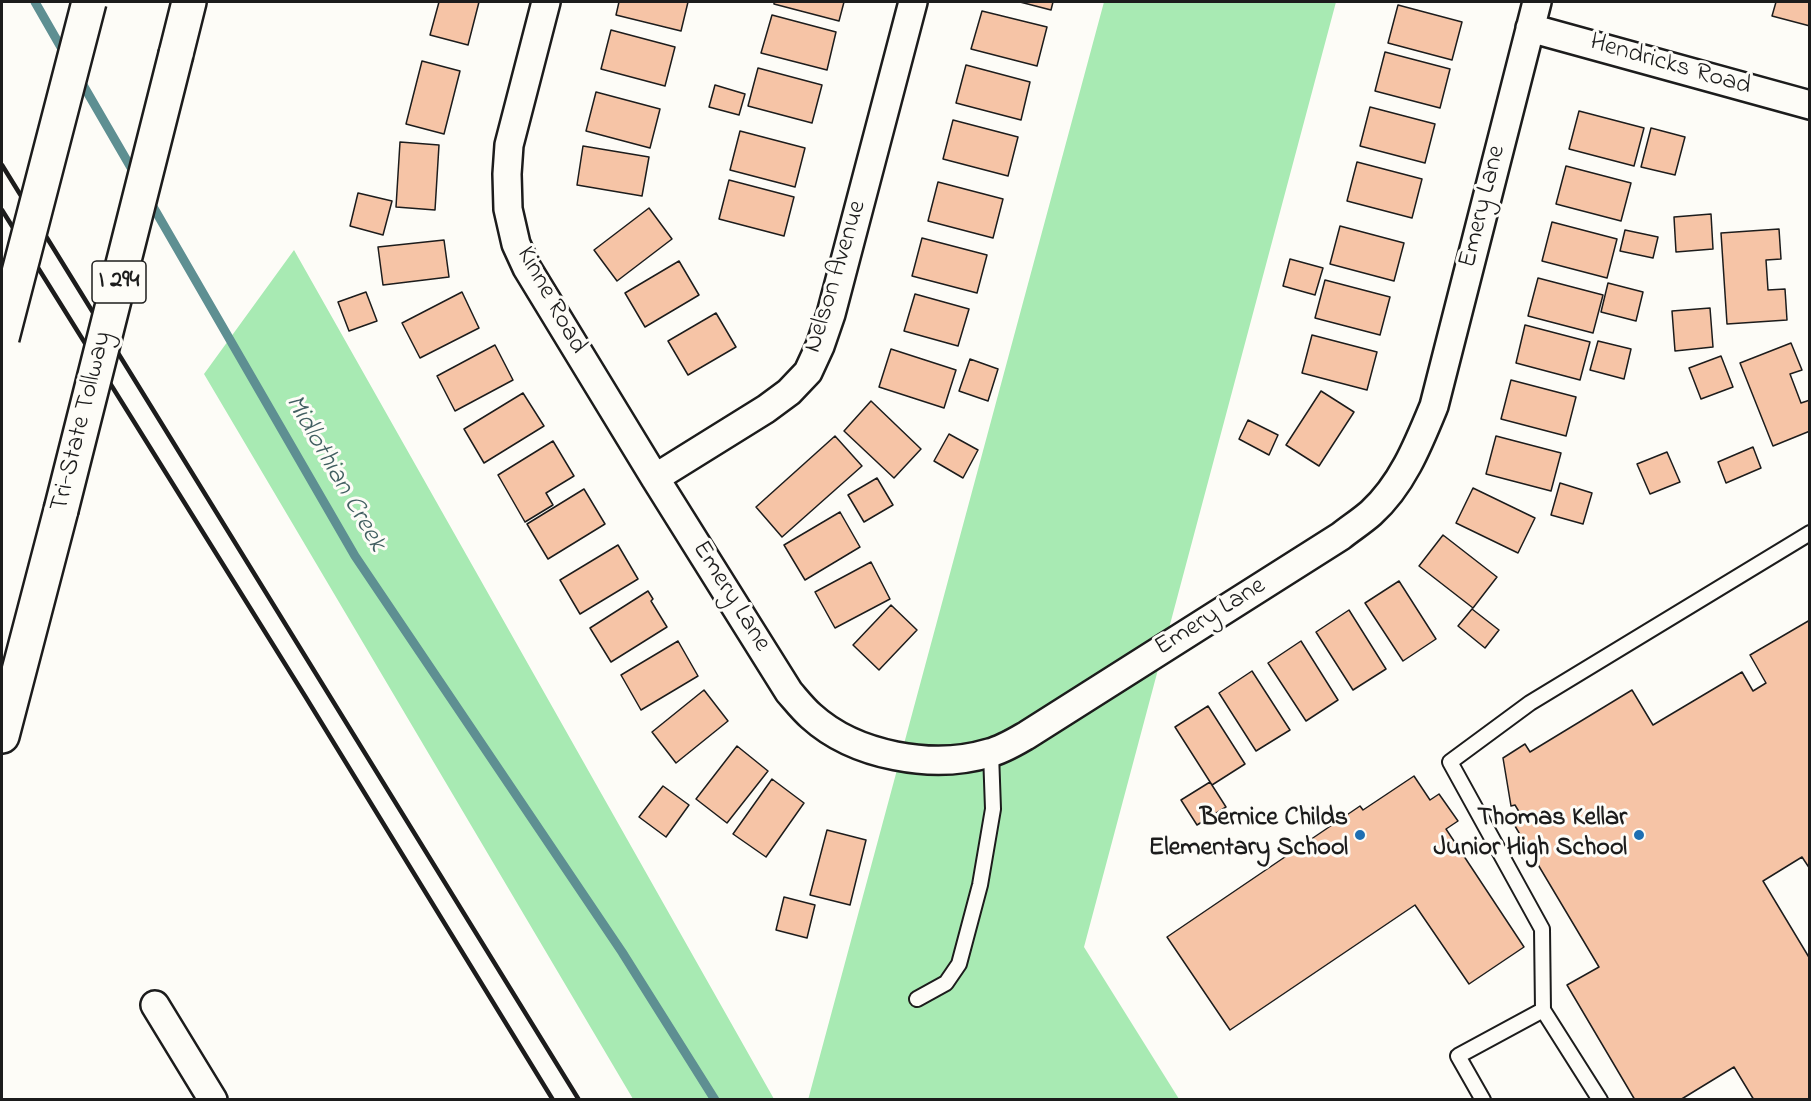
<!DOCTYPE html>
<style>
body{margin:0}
#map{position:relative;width:1811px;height:1101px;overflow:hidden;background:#fdfcf7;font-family:"Indie Flower",sans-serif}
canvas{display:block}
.frame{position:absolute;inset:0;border:3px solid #1c1c1c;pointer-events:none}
</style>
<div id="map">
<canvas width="1811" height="1101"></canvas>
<div class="frame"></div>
</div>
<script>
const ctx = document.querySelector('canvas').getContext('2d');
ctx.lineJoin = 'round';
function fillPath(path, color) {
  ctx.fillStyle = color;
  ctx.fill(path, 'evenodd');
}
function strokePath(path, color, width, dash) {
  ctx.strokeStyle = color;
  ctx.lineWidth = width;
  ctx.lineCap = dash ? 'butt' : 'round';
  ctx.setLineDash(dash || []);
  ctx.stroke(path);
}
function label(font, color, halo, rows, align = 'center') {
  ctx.font = font + ' "Indie Flower",sans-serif';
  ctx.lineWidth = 6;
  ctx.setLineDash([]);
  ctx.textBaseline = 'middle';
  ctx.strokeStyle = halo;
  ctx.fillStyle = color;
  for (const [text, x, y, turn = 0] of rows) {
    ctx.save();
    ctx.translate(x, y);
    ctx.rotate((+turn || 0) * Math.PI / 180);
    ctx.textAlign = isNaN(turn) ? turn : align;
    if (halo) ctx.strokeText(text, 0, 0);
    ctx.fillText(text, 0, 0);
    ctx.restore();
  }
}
fillPath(new Path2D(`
 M1104 2H1336L1084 947 1179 1099 808 1100Z
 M294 250 774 1099H633L204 374Z`), '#a8eab3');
strokePath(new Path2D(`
 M35 2 66 56
 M79 78 137 178
 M148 198 355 556 622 952 715 1100`), '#5e8f92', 9);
const building = new Path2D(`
 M439 2H479L468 45 430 35Z
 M619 2H688L681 31 616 15Z
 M774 2H844L839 21 774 4Z
 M1020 2H1053L1051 10Z
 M1776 2H1810V26L1772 16Z
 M1398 5 1462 22 1452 60 1388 43Z
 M982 11 1047 27 1037 66 971 49Z
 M772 15 836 32 827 70 761 53Z
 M611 30 675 47 665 86 601 69Z
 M1385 52 1450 69 1440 108 1375 91Z
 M422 61 460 71 444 134 406 124Z
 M966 65 1030 82 1021 120 956 103Z
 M758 68 822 85 812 123 748 106Z
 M715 85 745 94 739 115 709 107Z
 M596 92 660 109 650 148 586 131Z
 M1370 107 1435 124 1425 163 1360 146Z
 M1579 111 1644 128 1634 166 1569 149Z
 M953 120 1018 137 1008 176 943 159Z
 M1651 128 1685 137 1675 175 1641 167Z
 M740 131 805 148 795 187 730 170Z
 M400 142 439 145 435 210 396 207Z
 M583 146 649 157 642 196 577 185Z
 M1357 162 1422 179 1412 218 1347 201Z
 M1566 166 1631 183 1621 221 1556 204Z
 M729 180 794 197 784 236 719 219Z
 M938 182 1003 199 993 238 928 221Z
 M358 193 392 201 383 235 350 226Z
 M649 208 672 239 617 281 594 250Z
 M1711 214 1713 249 1676 252 1674 217Z
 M1552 222 1617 239 1607 278 1542 261Z
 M1340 226 1404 243 1394 281 1330 264Z
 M1779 229 1781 259 1766 260 1768 290 1785 289 1787 320 1727 324 1721 233Z
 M1625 230 1658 237 1653 258 1620 251Z
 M922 238 987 255 977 293 912 276Z
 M444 240 449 277 383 285 378 247Z
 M1290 259 1323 268 1315 295 1283 286Z
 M679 261 699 295 645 327 625 293Z
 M1538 278 1603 295 1593 333 1528 316Z
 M1325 280 1390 297 1380 335 1315 318Z
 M1608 283 1643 292 1636 321 1601 312Z
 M366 292 377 321 349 331 338 302Z
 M462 292 479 328 420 358 402 323Z
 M915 294 969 309 958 346 904 331Z
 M1710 308 1713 347 1675 351 1672 311Z
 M716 313 736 347 688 375 668 341Z
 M1525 325 1590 342 1580 380 1516 363Z
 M1312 335 1377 352 1367 390 1302 373Z
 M1598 341 1631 349 1624 379 1590 370Z
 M1791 343 1802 370 1790 374 1801 403 1810 400V431L1773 446 1740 363Z
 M495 345 513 380 455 411 437 376Z
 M891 349 956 370 944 408 879 387Z
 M1721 356 1733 387 1701 399 1689 368Z
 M970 359 998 369 988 401 959 391Z
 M1511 380 1576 397 1566 436 1501 419Z
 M1321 391 1354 412 1319 466 1286 445Z
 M523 393 544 426 484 463 464 429Z
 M871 401 921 449 894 478 844 431Z
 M1248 420 1278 435 1269 455 1239 439Z
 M949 434 978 450 963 478 934 461Z
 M835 436 862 466 782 537 756 507Z
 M1496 436 1561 453 1551 491 1486 474Z
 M553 441 574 476 546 493 553 505 525 522 498 475Z
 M1753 447 1761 468 1726 483 1718 462Z
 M1667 452 1680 482 1650 494 1637 464Z
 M877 478 893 505 864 522 848 495Z
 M1560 483 1592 493 1583 524 1551 515Z
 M1473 488 1535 518 1518 553 1456 523Z
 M584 489 605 524 548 559 527 524Z
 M840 512 860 547 805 580 784 545Z
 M1443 535 1497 577 1473 608 1419 566Z
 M618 545 638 579 580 614 560 580Z
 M871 562 890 599 835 628 815 592Z
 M1399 581 1436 639 1403 661 1365 603Z
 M648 591 653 599 651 601 667 627 611 662 590 628Z
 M891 605 917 630 879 670 853 645Z
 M1472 609 1499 630 1485 648 1458 626Z
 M1349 610 1386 669 1353 690 1316 632Z
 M1810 620V869L1802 857 1763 881 1810 959V1100H1754L1734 1067 1680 1100H1635L1567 985 1599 967 1512 821 1521 815 1515 805 1511 806 1503 758 1525 744 1530 752 1632 690 1653 725 1742 672 1753 691 1766 683 1750 655Z
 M678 641 698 676 641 710 621 675Z
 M1301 641 1338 700 1306 721 1268 663Z
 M1252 671 1290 730 1256 751 1219 693Z
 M704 690 728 721 676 763 652 732Z
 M1208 706 1245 764 1212 785 1175 727Z
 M737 746 768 771 727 823 696 799Z
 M1414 776 1430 800 1439 794 1458 821 1446 829 1524 947 1469 984 1415 905 1230 1030 1167 937 1360 806 1363 810Z
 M772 779 804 803 766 857 733 834Z
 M1210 782 1226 807 1197 825 1181 800Z
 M663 786 689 805 666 837 639 817Z
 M827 830 866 840 850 905 810 895Z
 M784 897 815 905 807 938 776 930Z`);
fillPath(building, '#f6c4a6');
strokePath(building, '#1c1c1c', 1.5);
const lane = new Path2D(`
 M917 999 946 983 959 964 980 885 993 809 991 753
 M1483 1100 1458 1056 1543 1010
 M1600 1100 1543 1010 1542 929 1450 762 1530 703 1810 533`);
const street = new Path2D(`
 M546 2 509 145 507 174 508 209 516 244 527 268 655 478 789 692C796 700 803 709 811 716 855 756 933 770 989 753 1002 750 1015 742 1027 735L1341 536C1351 528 1362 521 1371 513 1402 485 1418 445 1434 406L1537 2
 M1530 28 1810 105
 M655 478 766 409 789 392 808 372 820 346 831 314 913 2
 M155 1005 213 1100`);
const highway = new Path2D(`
 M176 54 189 2
 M2 736 61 510`);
strokePath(lane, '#1c1c1c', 18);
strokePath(street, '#1c1c1c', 32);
strokePath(highway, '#1c1c1c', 38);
strokePath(lane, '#fdfcf7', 14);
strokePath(street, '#fdfcf7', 27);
strokePath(highway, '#fdfcf7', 33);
strokePath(new Path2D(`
 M2 165 579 1100
 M2 210 305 696 553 1100`), '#1c1c1c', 4.5);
const highwayBridge = new Path2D(`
 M2 338 89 2
 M61 510 176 54`);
strokePath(highwayBridge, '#1c1c1c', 38, []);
strokePath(highwayBridge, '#fdfcf7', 33);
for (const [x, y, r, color] of [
 [1360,835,6,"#1f6fb2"],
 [1639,835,6,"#1f6fb2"]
]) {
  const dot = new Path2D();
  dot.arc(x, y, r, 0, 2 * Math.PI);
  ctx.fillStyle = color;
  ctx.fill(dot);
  strokePath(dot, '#fdfcf7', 2);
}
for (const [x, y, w] of [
 [119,282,54]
]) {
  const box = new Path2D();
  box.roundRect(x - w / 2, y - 21, w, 42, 4.5);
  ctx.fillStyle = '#fdfcf7';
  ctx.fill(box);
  strokePath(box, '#1c1c1c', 1.5);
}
label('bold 24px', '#1c1c1c', null, [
 ["I 294",119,282]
]);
label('26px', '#1c1c1c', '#fdfcf7', [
 ["Hendricks Road",1670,66,16],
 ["Emery Lane",1484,207,-76],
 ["Nelson Avenue",837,277,-73],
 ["Kinne Road",550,301,61],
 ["Tri-State Tollway",83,422,-76],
 ["Emery Lane",730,597,58],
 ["Emery Lane",1211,618,-32]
]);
label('bold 26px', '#1c1c1c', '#fdfcf7', [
 ["Bernice Childs",1348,820],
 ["Elementary School",1348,850],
 ["Thomas Kellar",1627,820],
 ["Junior High School",1627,850]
], 'right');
label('italic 27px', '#425f61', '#fdfcf7', [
 ["Midlothian Creek",334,474,60]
]);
</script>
